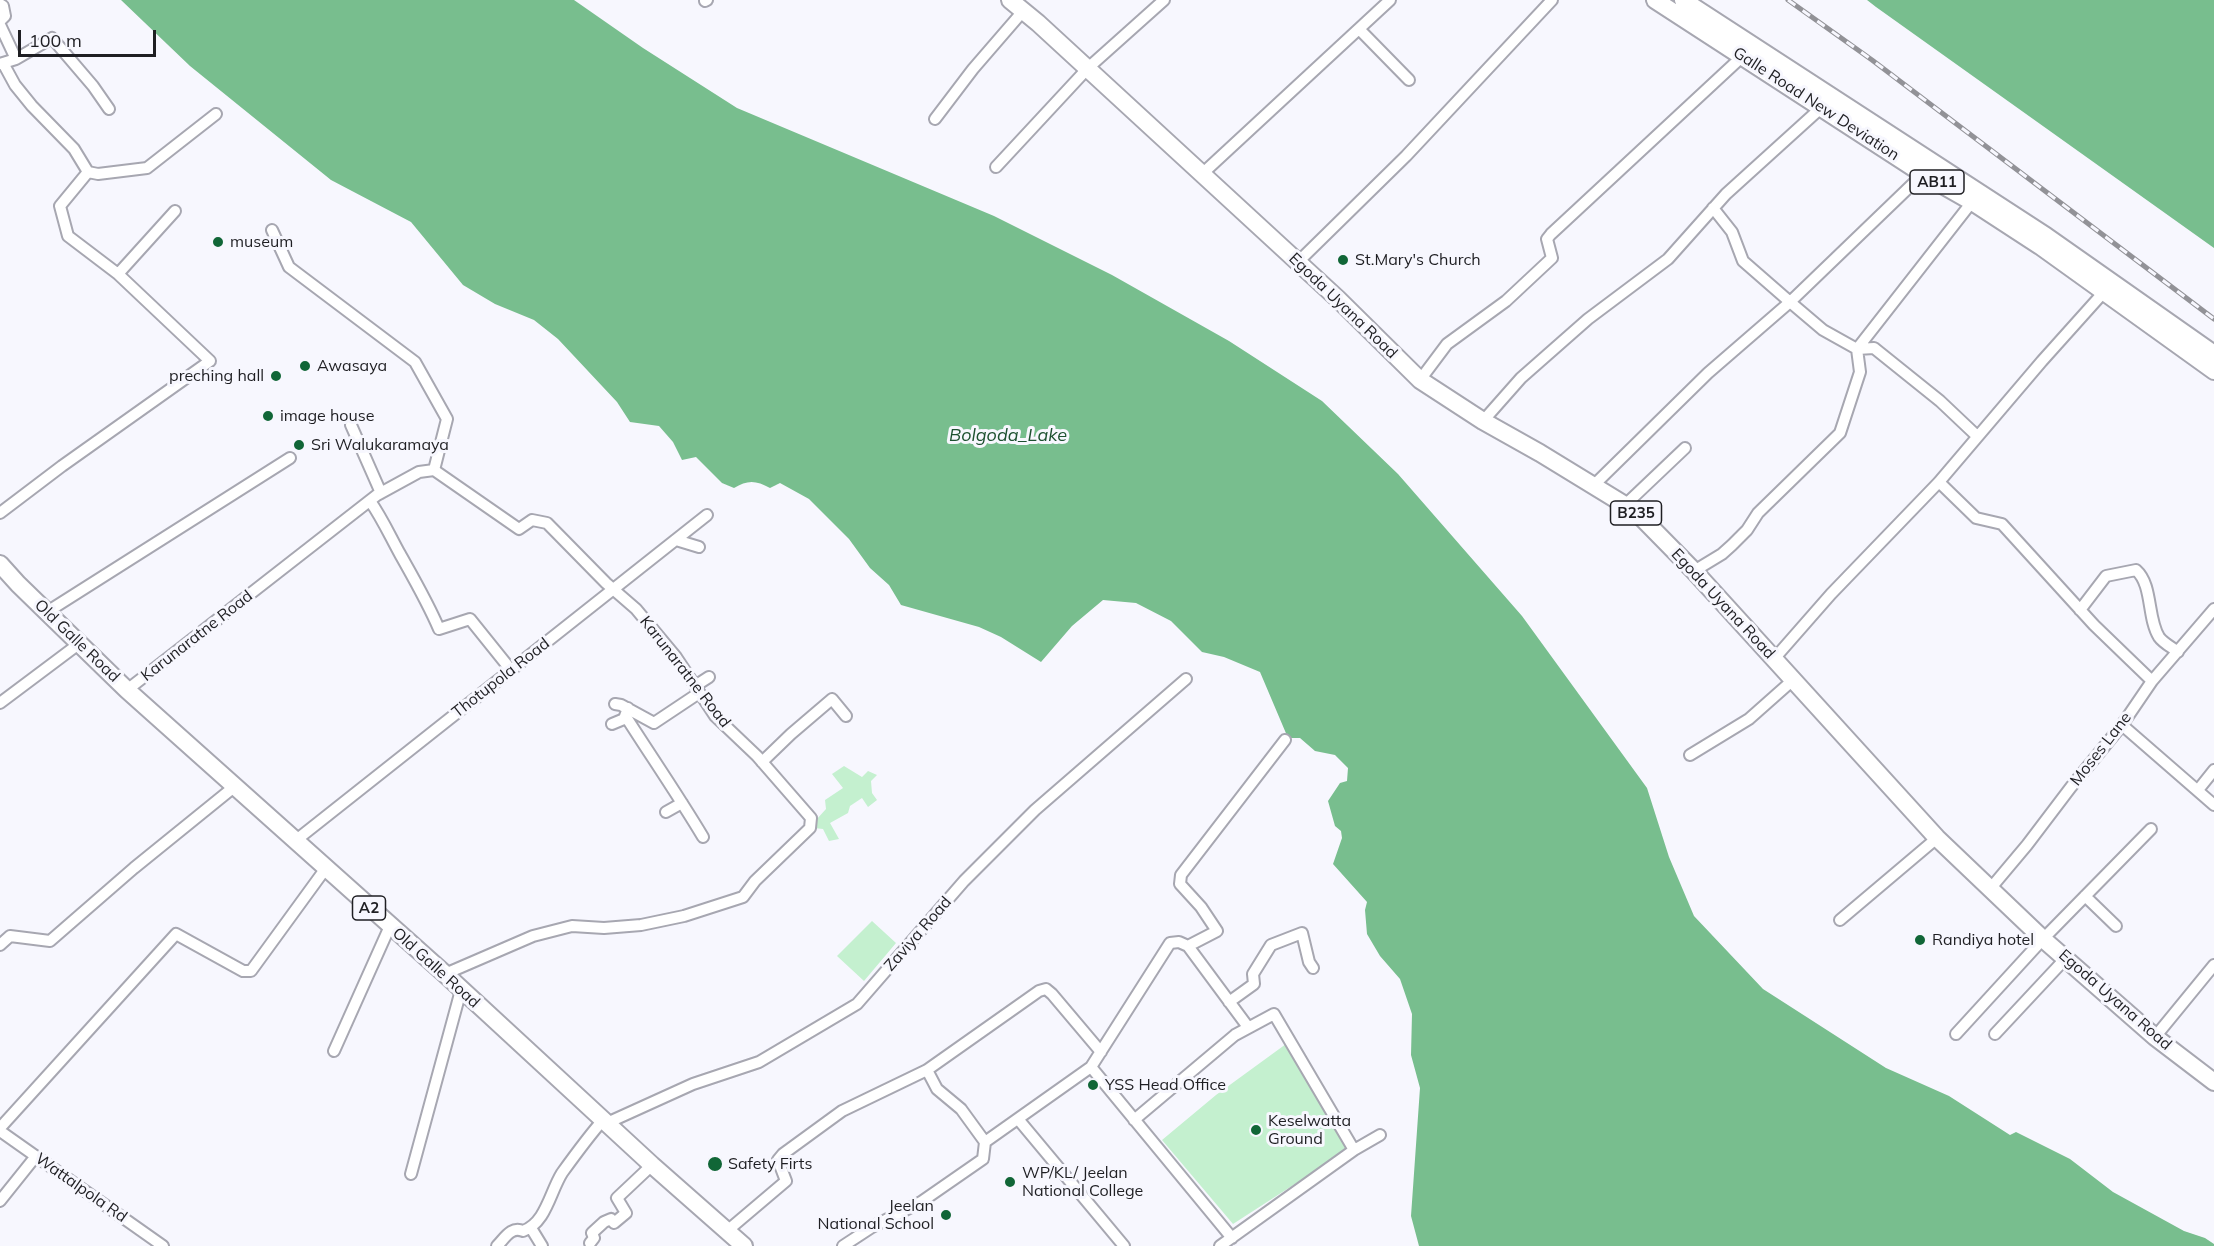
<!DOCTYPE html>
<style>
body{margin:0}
#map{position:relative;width:2214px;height:1246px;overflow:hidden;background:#f7f7fe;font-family:Mulish,sans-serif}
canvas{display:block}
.scale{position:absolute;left:18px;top:30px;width:138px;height:27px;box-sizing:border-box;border:3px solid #1f1f23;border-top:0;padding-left:8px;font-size:18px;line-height:21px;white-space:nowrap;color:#1f1f23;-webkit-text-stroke:4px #f7f7fe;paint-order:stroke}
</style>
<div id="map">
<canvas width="2214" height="1246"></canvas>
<div class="scale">100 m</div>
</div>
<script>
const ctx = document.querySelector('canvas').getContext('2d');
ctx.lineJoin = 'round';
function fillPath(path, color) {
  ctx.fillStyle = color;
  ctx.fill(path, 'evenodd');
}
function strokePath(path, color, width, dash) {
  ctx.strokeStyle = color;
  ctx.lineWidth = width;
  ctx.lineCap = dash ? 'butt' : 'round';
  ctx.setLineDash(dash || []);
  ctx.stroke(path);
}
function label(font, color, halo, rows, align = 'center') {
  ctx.font = font + ' Mulish,sans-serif';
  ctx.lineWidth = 6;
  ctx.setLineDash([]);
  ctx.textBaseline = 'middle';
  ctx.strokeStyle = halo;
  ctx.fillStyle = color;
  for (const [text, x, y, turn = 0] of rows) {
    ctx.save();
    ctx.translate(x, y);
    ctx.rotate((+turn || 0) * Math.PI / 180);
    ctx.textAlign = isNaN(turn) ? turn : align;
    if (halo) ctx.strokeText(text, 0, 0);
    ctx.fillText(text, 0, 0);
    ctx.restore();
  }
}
fillPath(new Path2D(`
 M844 766 862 777 868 771 877 775 871 781 872 793 877 800 868 807 862 798 850 806 848 813 830 823 839 839 829 841 823 829 814 828 816 820 826 809 825 800 843 788 832 774Z
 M872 921 896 943 864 981 837 956Z
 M1286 1044 1349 1149 1233 1224 1162 1140 1216 1095Z`), '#c4f0cf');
fillPath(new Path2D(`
 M121 0H574L643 48 737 108 994 216 1112 275 1229 341 1322 401 1398 474 1522 616 1647 788 1669 857 1694 916 1763 989 1886 1068 1949 1096 2010 1135 2016 1132 2070 1159 2113 1192 2184 1231 2205 1238 2214 1244V1246H1419L1411 1216 1420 1088 1411 1055 1412 1014 1400 979 1380 956 1367 934 1365 910 1367 902 1333 864 1342 838 1341 831 1335 826 1328 801 1340 783 1347 781 1348 768 1335 755 1315 751 1300 738H1288L1260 672 1224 657 1202 652 1171 621 1136 603 1103 600 1072 626 1041 662 1001 637 979 627 901 605 889 585 870 568 849 539 809 499 780 483 770 488C756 480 747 480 734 488L722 483 696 457 682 460 673 442 659 426 630 422 617 402 558 339 534 320 495 304 463 285 411 222 331 180 190 66Z
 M1867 0H2214V248L1876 7Z`), '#78be8e');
const minor = new Path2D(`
 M705 1 707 0
 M0 4 3 6 5 16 0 21
 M0 25 16 59
 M1359 29 1409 80
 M3 63 16 59 52 38 93 86 109 109
 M0 64 3 63 15 85 32 106 74 149 88 172 60 206 68 236 118 274 210 361 62 466 0 513
 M935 119 973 69 1024 10
 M996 167 1088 68 1164 0
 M88 172 98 174 147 168 216 114
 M1202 174 1390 0
 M1713 208 1732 232 1743 261 1790 302 1823 330 1857 349 1874 348 1940 401 1977 436
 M272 230 289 267 415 362 447 419 434 470
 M1298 262 1406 156 1552 0
 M118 274 175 211
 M1420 380 1447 344 1506 301 1552 258 1547 239 1551 234 1746 53
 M1483 421 1521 378 1588 319 1668 259 1726 194 1822 107
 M351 425 381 493
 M1939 482 1976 518 2002 524 2094 625 2152 681
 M1593 486 1708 373 1790 302 1923 174
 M370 501C382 518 390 536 400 554 414 579 428 603 439 629L470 619 511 670
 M1625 505 1685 448
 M676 540 699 547
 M1694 571 1722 554 1732 545 1747 530 1758 513 1840 433 1860 372 1857 349 1968 207 1976 201
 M2080 610 2106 576 2136 570C2153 585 2147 618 2159 637 2163 643 2173 648 2178 652
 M47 612 290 458
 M1774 659 1831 594 1939 482 2042 361 2103 293
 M695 686 709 677
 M127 690 377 495 419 472 434 470 519 529 532 520 547 523 606 583 636 609 676 657 715 716 757 756 811 818 810 828 755 881 743 897 684 916 641 925 604 928 572 926 533 936 445 974
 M0 703 80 643
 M615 704 621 705 654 723 699 693
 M628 708 624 719 628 720C653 759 679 797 703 837
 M612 724 624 719
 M2122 725 2214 805
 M1690 755 1749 719 1793 680
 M762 762 791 734 832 699 846 716
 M2198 790 2214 770
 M666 812 682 803
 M295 841 707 515
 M1990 889 2027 845 2071 787 2122 725 2152 681 2214 609
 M2085 896 2116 926
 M1840 920 1937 838
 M0 945 10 936 50 941 134 868 234 787
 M1188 946 1248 1027
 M1229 1002 1254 984 1253 974 1271 945 1302 933 1309 962 1313 968
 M1956 1034 2043 939 2151 829
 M1995 1034 2066 958
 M2155 1037 2214 965
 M334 1051 390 926
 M1091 1067 1232 1238
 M927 1070 937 1089 961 1109 985 1142
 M1018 1119 1124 1246
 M1134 1120 1235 1035 1274 1014 1354 1150
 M607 1123 693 1084 759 1062 857 1004 964 881 1035 810 1186 679
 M0 1128 176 934 243 971H251L326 868
 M0 1131 163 1246
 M411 1174 461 990
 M0 1201 36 1156
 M531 1228 542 1246
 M727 1231 786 1181 778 1160 783 1154 842 1111 927 1070 1039 991 1046 989 1052 994 1101 1052
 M590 1243 594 1238 592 1233 604 1222 611 1219 614 1223 626 1213 617 1198 652 1165
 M497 1246C505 1238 511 1226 523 1231 546 1223 550 1192 562 1173 575 1155 588 1137 603 1120
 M843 1246 872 1227 921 1202 983 1159 985 1142 1091 1067 1170 943 1179 942 1188 946 1217 931 1201 907 1180 884 1181 875 1285 740
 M1220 1246 1354 1150 1380 1135`);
const primary = new Path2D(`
 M1010 0 1038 23 1338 299 1420 380 1483 421 1540 453 1625 505 1640 516 1694 571 1937 838 2043 939 2155 1037 2214 1082
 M1655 0 1923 174 1974 203 2040 246 2214 371
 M1683 0 2046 236 2214 354`);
const trunk = new Path2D(`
 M0 564 18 584 127 690 445 974 652 1165 744 1246`);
strokePath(minor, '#a7a7b1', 14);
strokePath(primary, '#a7a7b1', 20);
strokePath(trunk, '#a7a7b1', 20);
strokePath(minor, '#fff', 10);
strokePath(primary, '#fff', 16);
strokePath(trunk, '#fff', 16);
const rail = new Path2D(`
 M1788 0 1872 60 2214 319`);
strokePath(rail, '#929297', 5);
strokePath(rail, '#f7f7fe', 3, [9]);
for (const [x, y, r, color] of [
 [218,242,6,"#116637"],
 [1343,260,6,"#116637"],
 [305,366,6,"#116637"],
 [276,376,6,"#116637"],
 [268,416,6,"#116637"],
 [299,445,6,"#116637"],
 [1920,940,6,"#116637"],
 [1093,1085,6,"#116637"],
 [1256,1130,6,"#116637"],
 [715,1164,8,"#116637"],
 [1010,1182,6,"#116637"],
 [946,1215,6,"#116637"]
]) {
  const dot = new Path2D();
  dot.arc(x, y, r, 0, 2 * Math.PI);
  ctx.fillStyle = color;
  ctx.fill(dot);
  strokePath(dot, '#f7f7fe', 2);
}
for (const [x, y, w] of [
 [1937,182,54],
 [1636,513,51],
 [369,908,33]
]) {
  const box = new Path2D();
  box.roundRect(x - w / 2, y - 12, w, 24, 4.5);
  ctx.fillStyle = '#f7f7fe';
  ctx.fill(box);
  strokePath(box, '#1f1f23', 1.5);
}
label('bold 15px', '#1f1f23', null, [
 ["AB11",1937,182],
 ["B235",1636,513],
 ["A2",369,908]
]);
label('16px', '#1f1f23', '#f7f7fe', [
 ["Galle Road New Deviation",1816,104,33],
 ["Egoda Uyana Road",1343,306,44],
 ["Egoda Uyana Road",1723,604,47],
 ["Karunaratne Road",197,636,-38],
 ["Old Galle Road",77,641,44],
 ["Karunaratne Road",685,672,52],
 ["Thotupola Road",501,678,-38],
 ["Moses Lane",2101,749,-52],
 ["Zaviya Road",918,934,-49],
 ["Old Galle Road",436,968,42],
 ["Egoda Uyana Road",2115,1000,41],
 ["Wattalpola Rd",81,1188,35]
]);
label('16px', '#1f1f23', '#f7f7fe', [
 ["museum",230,242],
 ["St.Mary's Church",1355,260],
 ["Awasaya",317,366],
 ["preching hall",264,376,"right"],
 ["image house",280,416],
 ["Sri Walukaramaya",311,445],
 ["Randiya hotel",1932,940],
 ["YSS Head Office",1105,1085],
 ["Keselwatta",1268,1121],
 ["Ground",1268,1139],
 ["Safety Firts",728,1164],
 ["WP/KL/ Jeelan",1022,1173],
 ["National College",1022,1191],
 ["Jeelan",934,1206,"right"],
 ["National School",934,1224,"right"]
], 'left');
label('italic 18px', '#1d5130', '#f7f7fe', [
 ["Bolgoda_Lake",1008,436]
]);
</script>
